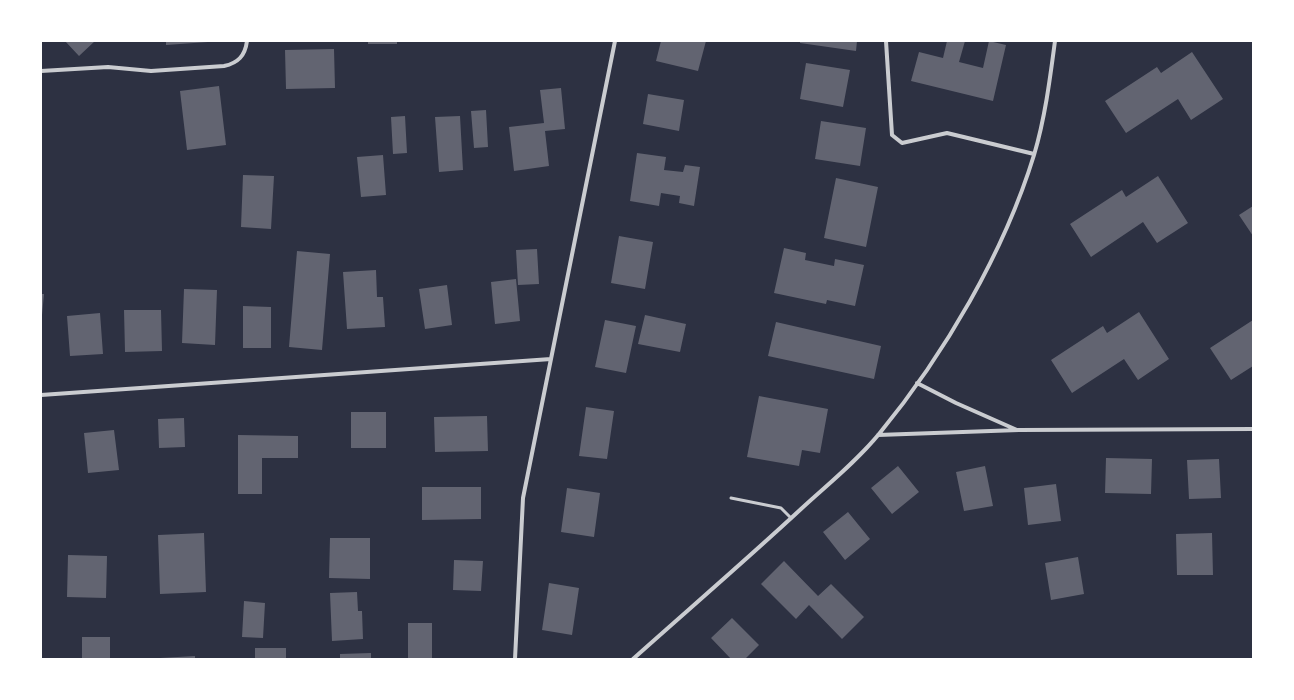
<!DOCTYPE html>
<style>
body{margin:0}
#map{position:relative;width:1294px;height:700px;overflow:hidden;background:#2d3142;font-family:Roboto,sans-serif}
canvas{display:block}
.frame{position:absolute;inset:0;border:42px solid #fff;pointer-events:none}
</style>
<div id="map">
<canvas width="1294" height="700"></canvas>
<div class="frame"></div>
</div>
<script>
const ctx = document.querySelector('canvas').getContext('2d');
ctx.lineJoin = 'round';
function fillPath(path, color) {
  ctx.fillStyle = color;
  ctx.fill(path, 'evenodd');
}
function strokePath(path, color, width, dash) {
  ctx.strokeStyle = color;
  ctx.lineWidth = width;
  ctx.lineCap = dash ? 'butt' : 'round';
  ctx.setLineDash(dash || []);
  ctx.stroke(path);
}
fillPath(new Path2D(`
 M65 41H95L79 56Z
 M166 41H208V42L166 45Z
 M368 41H397V44H368Z
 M661 41H706L698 71 656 61Z
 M800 41H857L856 51 800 43Z
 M947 41H965L959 62 983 68 989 41 1006 45 993 101 911 81 919 52 943 58Z
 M334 49 335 88 286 89 285 50Z
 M1192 52 1223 99 1191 120 1178 99 1126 133 1105 101 1157 67 1161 73Z
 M806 63 850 70 843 107 800 99Z
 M219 86 226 145 187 150 180 91Z
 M561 88 565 129 545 131 549 166 514 171 509 127 544 123 540 90Z
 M648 94 684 100 679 131 643 124Z
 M486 110 488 147 474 148 471 111Z
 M405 116 407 153 393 154 391 117Z
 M460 116 463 170 439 172 435 117Z
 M821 121 866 128 860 166 815 159Z
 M637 153 666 157 664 170 683 172 685 165 700 167 694 206 679 203 680 196 661 193 659 206 630 201Z
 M383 155 386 195 361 197 357 157Z
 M243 175 274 176 271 229 241 227Z
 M1158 176 1188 223 1157 243 1143 222 1091 257 1070 224 1122 190 1126 197Z
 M836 178 878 187 866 247 824 238Z
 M1253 206V236L1239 215Z
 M619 236 653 242 645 289 611 283Z
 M784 248 806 253 805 260 834 266 835 259 864 265 855 306 827 300 826 304 774 293Z
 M537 249 539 284 518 285 516 250Z
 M297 251 330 254 322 350 289 347Z
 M376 270 377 297H383L385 327 347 329 343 272Z
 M516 279 520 321 495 324 491 282Z
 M447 285 452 325 425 329 419 289Z
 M184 289 217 290 215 345 182 343Z
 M41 294H44L42 315H41Z
 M243 306 271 307V348H243Z
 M124 310H161L162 351 125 352Z
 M1139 312 1169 359 1138 380 1124 359 1072 393 1051 360 1103 326 1107 333Z
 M100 313 103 354 70 356 67 316Z
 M645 315 686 324 680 352 638 344Z
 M605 320 636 326 626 373 595 367Z
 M1253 320V366L1231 380 1210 348Z
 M776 322 881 346 874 379 768 356Z
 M759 396 828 409 820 453 802 450 799 466 747 457Z
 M586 407 614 411 607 459 579 456Z
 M351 412H386V448H351Z
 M487 416 488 451 435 452 434 417Z
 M184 418 185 447 159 448 158 419Z
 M114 430 119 470 88 473 84 433Z
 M238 435 298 436V458H262V494H238Z
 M1106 458 1152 459 1151 494 1105 493Z
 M1219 459 1221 498 1189 499 1187 460Z
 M898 466 919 492 892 514 871 488Z
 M985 466 993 506 964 511 956 472Z
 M1056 484 1061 521 1028 525 1024 488Z
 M422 487H481V519L422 520Z
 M567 488 600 493 594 537 561 532Z
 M848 512 870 539 845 560 823 532Z
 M204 533 206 592 160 594 158 535Z
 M1212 533 1213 575H1177L1176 534Z
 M330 538H370V579L329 578Z
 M68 555 107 556 106 598 67 597Z
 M1078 557 1084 594 1051 600 1045 563Z
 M454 560 483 561 481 591 453 590Z
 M784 561 818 596 831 584 864 617 842 639 809 605 796 619 761 584Z
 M549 583 579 588 572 635 542 630Z
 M357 592 358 611H362L363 639 332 641 330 593Z
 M244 601 265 603 263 638 242 637Z
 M732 618 759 645 745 659H731L711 638Z
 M408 623H432V659H408Z
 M82 637H110V659H82Z
 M255 648H286V659H255Z
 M371 653V659H340V654Z
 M195 656V659H160V658Z`), '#626471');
strokePath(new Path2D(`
 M731 498 781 508 791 518`), '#caccd0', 3);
strokePath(new Path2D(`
 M886 41 892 135 902 143 947 133 1034 154
 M41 71 108 67 151 71 224 66C238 63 245 56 247 41
 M917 383 956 403 1017 430
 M41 395 551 359
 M878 435 1019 430 1253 429
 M515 659 523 498 615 41
 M633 659C689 609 746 560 801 509 827 485 856 462 879 434 944 355 1004 253 1034 155 1045 118 1050 79 1055 41`), '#caccd0', 4);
</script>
